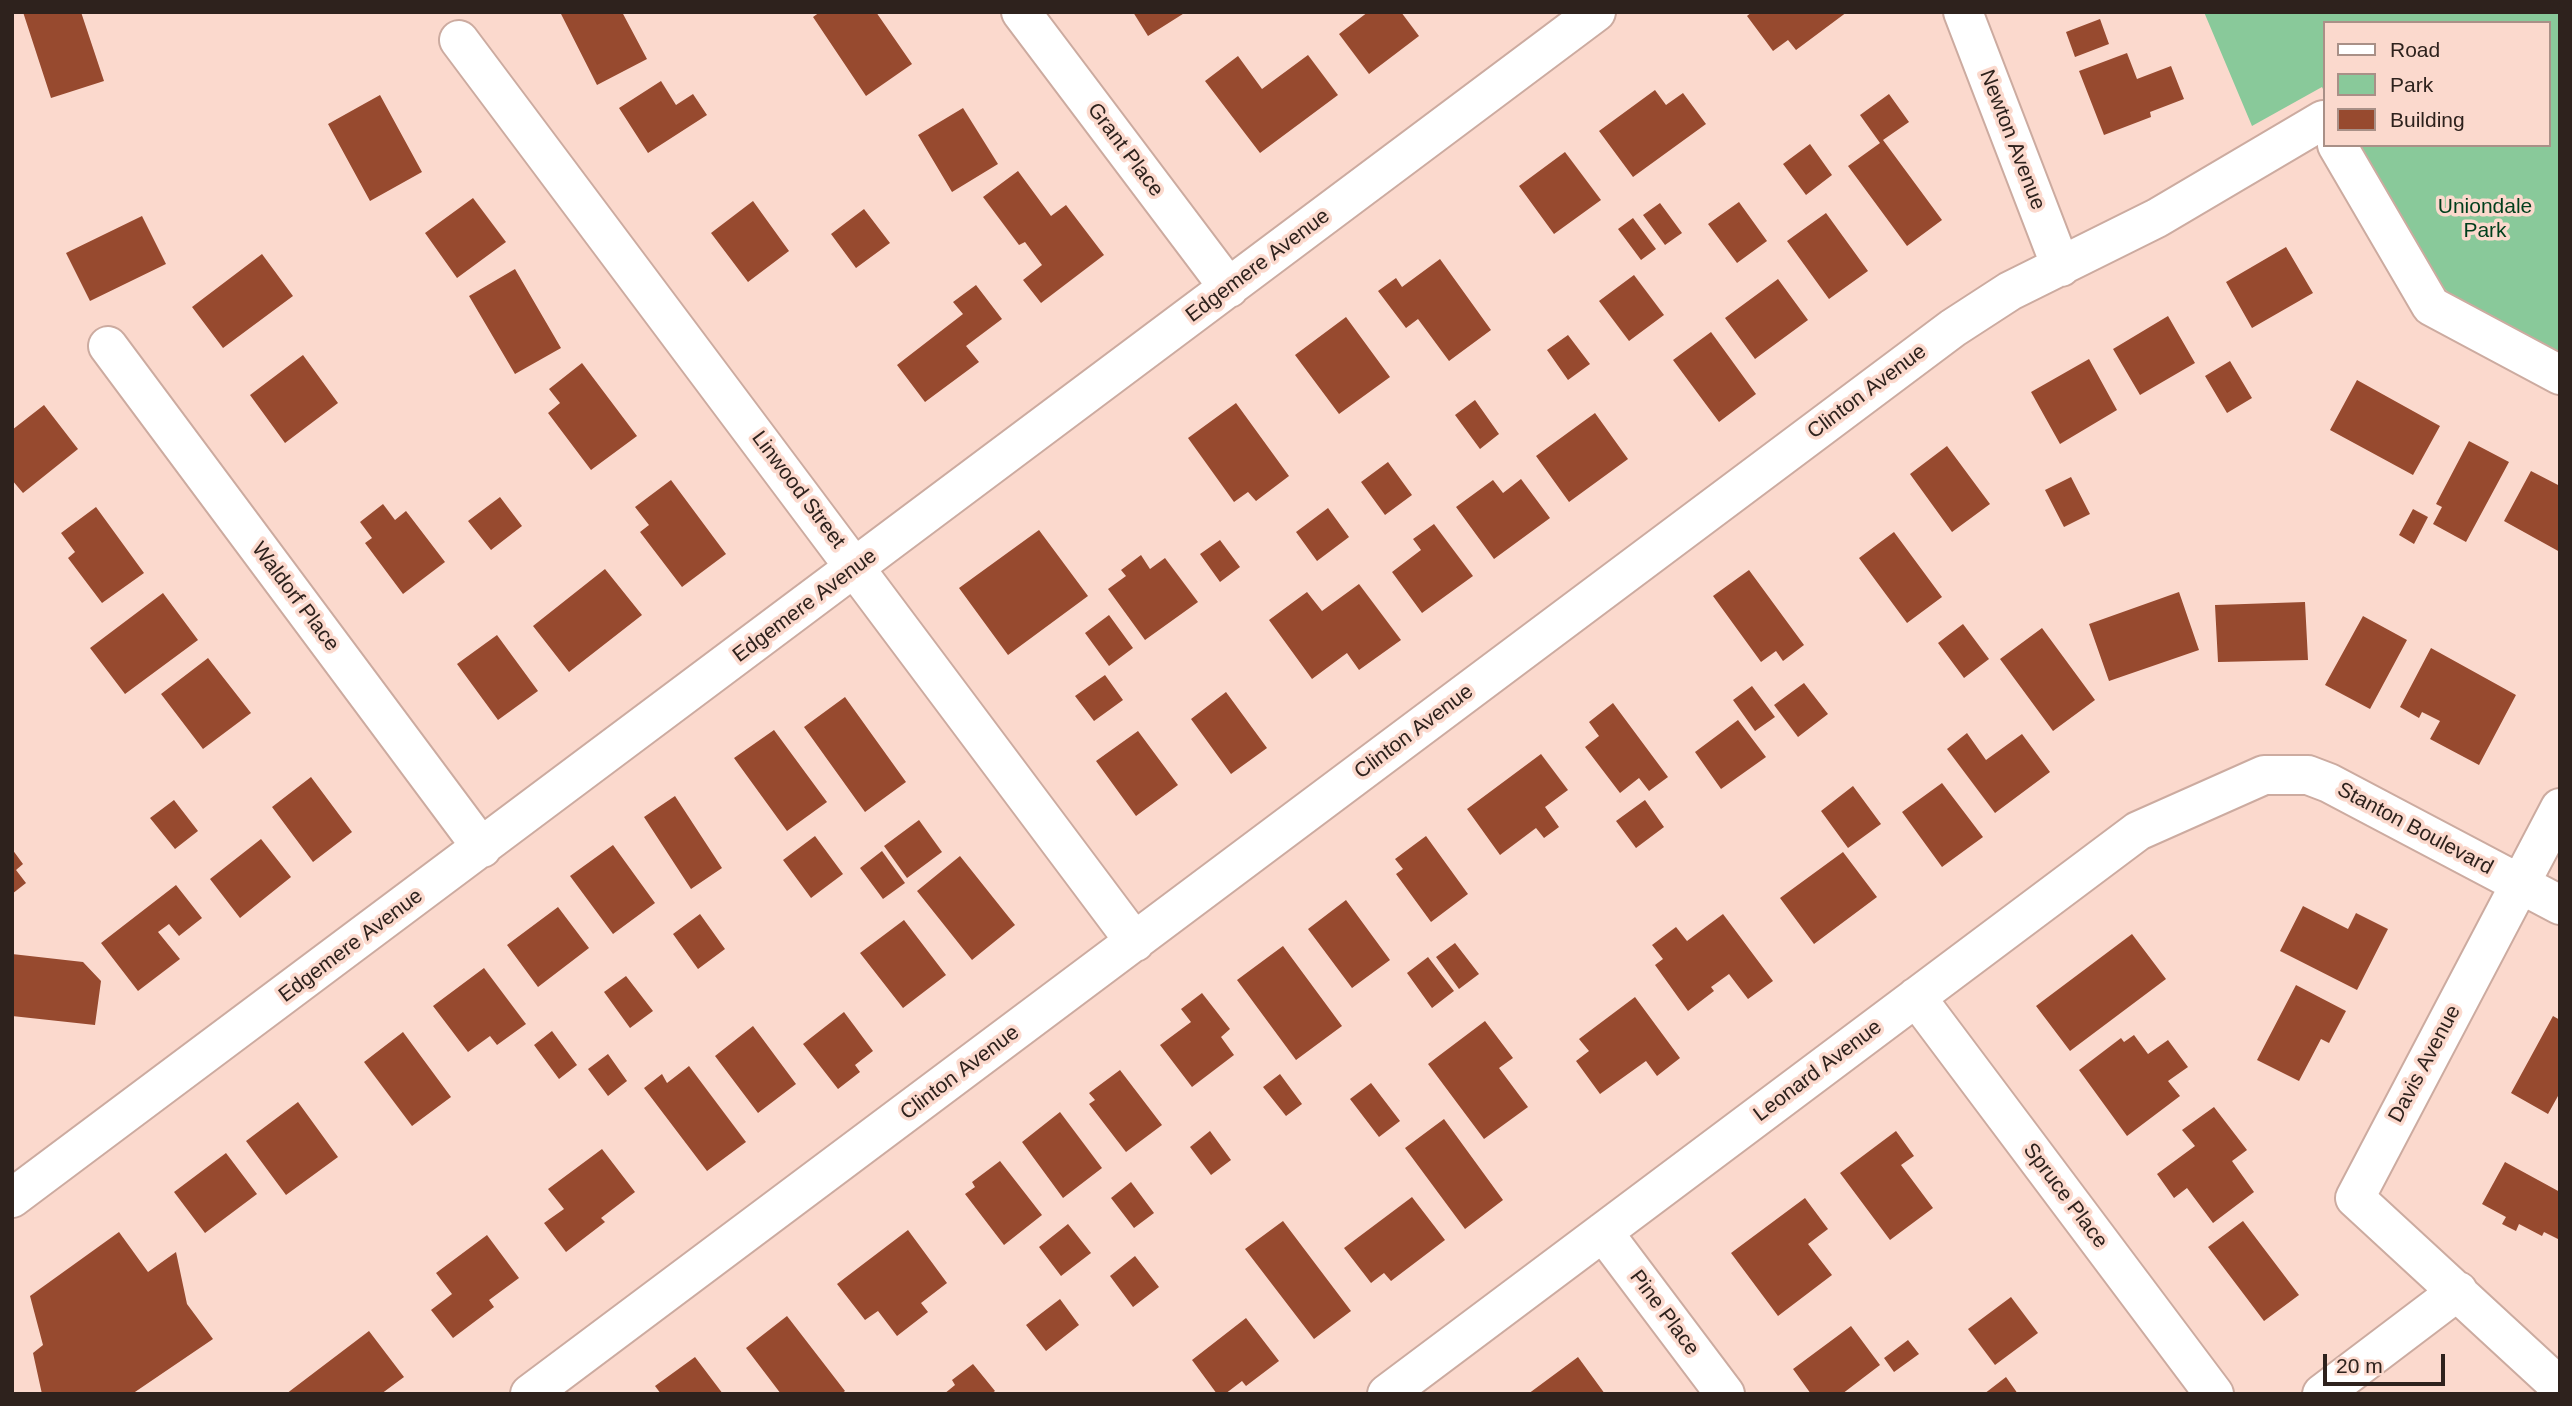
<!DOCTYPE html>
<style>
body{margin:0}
#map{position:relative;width:2572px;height:1406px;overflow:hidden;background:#fbd9cd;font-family:Arial,sans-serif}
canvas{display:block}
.frame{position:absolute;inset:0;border:14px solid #2e221d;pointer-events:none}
.legend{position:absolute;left:2323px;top:21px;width:228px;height:126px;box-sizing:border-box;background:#fbd9cd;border:2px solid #a99087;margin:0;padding:9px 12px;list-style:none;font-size:21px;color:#2e221d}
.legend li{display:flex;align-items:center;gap:14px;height:35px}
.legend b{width:35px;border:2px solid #a99087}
.scale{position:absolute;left:2323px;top:1354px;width:122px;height:32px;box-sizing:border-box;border:4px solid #2e221d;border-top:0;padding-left:9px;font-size:21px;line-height:24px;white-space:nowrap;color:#2e221d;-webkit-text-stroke:5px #fbd9cd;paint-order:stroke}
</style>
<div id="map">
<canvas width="2572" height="1406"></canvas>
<div class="frame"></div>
<ul class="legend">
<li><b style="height:9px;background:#fff"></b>Road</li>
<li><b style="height:19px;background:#89c99a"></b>Park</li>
<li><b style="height:19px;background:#974a2f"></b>Building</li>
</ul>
<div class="scale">20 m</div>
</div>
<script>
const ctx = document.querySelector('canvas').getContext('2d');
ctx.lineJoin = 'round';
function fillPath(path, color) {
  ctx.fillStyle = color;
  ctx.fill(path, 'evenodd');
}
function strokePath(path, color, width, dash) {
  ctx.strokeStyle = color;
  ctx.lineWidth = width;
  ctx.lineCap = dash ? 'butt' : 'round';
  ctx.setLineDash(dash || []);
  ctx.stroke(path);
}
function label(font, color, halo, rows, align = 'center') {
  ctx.font = font + ' Arial,sans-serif';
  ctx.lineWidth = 7;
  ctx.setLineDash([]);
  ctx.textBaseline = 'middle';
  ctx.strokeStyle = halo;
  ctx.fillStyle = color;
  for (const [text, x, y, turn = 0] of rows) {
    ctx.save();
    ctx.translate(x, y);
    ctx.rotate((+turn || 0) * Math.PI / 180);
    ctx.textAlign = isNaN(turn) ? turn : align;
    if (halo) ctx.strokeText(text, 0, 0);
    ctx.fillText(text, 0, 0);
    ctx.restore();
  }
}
fillPath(new Path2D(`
 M2204 12H2560V355L2460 303 2439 284 2357 145H2549V23H2325V93L2322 87 2252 126Z`), '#89c99a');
fillPath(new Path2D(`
 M23 12H81L104 81 51 98Z
 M560 12H622L647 59 597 85Z
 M820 12H876L912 64 866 96 813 17Z
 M1133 12H1186L1148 36Z
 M1368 12H1401L1419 36 1369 74 1339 34Z
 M1752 12H1847L1796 50 1788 40 1773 51 1747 16Z
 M2100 19 2109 44 2075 57 2066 32Z
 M2127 53 2137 79 2171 66 2184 99 2150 112 2151 117 2104 135 2079 71Z
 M1308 55 1338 95 1260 153 1205 81 1238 56 1262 89Z
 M661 81 676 105 693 94 707 115 648 153 619 108Z
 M1655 90 1666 105 1683 93 1706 124 1633 177 1599 131Z
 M1889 94 1909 122 1883 140 1942 220 1907 246 1848 166 1880 143 1860 115Z
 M380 95 422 172 370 201 328 124Z
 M963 108 998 164 952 192 918 135Z
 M1810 144 1832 175 1806 195 1783 164Z
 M1565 152 1601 200 1554 234 1519 186Z
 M1018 171 1051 216 1066 205 1104 255 1041 303 1023 280 1042 265 1025 242 1019 245 983 197Z
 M473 198 506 242 457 278 425 233Z
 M753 201 789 251 748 282 711 233Z
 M1739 202 1767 241 1737 263 1708 224Z
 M1660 203 1682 233 1665 245 1643 215Z
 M864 209 890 243 856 268 831 234Z
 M1826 213 1868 271 1829 299 1787 241Z
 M142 216 166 264 90 301 66 253Z
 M1633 218 1656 249 1641 260 1618 229Z
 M2286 247 2313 293 2252 328 2226 282Z
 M262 254 293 296 223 348 192 307Z
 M1440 259 1491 330 1449 361 1418 319 1406 328 1378 291 1396 278 1402 287Z
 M515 269 561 348 515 374 469 296Z
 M1634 275 1664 315 1629 341 1599 301Z
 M1778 279 1808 320 1755 359 1725 318Z
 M976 285 1002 319 966 346 979 362 925 402 897 365 963 314 953 302Z
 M2168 316 2195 363 2140 395 2113 349Z
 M1346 317 1390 377 1339 414 1295 355Z
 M1711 332 1756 394 1719 422 1673 360Z
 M1568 335 1590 364 1568 380 1547 350Z
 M303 355 338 403 285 443 250 395Z
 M2089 359 2117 410 2060 444 2031 392Z
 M2230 361 2252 398 2227 413 2205 376Z
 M582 363 637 436 591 470 548 413 560 403 549 389Z
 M2357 380 2440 426 2413 475 2330 430Z
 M1475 400 1499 434 1480 449 1455 415Z
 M1236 403 1289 476 1256 501 1248 492 1234 502 1188 438Z
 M44 405 78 449 23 493 12 480V430Z
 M1595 413 1628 459 1569 502 1536 456Z
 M2469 441 2509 462 2466 542 2433 524 2442 507 2436 504Z
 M1947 446 1990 504 1952 532 1910 474Z
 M1388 462 1412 495 1385 515 1361 482Z
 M2531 471 2560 486V552L2504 521Z
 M2071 477 2090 514 2064 527 2045 490Z
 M1521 479 1550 518 1494 559 1456 507 1493 480 1503 493Z
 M671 480 726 554 682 587 640 532 649 525 635 507Z
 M500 497 522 526 491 550 468 521Z
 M383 504 395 520 406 511 445 562 403 594 365 543 372 538 360 522Z
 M96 507 144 573 102 603 68 558 75 552 61 533Z
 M1328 508 1349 537 1317 561 1296 532Z
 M2413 509 2428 517 2414 544 2399 535Z
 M1434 524 1473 576 1422 613 1392 572 1421 550 1413 539Z
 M1039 530 1088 596 1008 655 959 588Z
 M1894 532 1942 597 1907 623 1859 558Z
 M1220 540 1240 567 1220 582 1200 554Z
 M1141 555 1150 569 1165 558 1198 602 1145 640 1108 589 1126 576 1121 570Z
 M605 569 642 615 569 672 533 626Z
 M1749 570 1804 645 1783 661 1776 651 1761 662 1713 596Z
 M1359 584 1401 640 1359 670 1347 653 1312 679 1269 620 1307 592 1322 611Z
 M2179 592 2199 650 2109 681 2089 624Z
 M163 593 198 640 125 694 90 648Z
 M2305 602 2308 660 2218 662 2215 605Z
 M1109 615 1133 648 1109 666 1085 633Z
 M2363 616 2407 640 2370 709 2325 685Z
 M1963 624 1989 659 1964 678 1938 643Z
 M2042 628 2095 700 2053 731 2000 659Z
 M497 635 538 691 498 720 457 664Z
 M2431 648 2516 695 2479 765 2430 739 2440 721 2422 712 2419 718 2400 707Z
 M208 658 251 713 203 749 161 694Z
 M1105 675 1123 700 1094 721 1075 696Z
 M1804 683 1828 714 1798 737 1774 705Z
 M1752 686 1775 717 1755 731 1733 700Z
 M1226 692 1267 748 1231 774 1191 719Z
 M845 697 906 782 865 812 804 727Z
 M1613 703 1668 777 1649 791 1639 778 1620 793 1585 747 1599 736 1589 722Z
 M1738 720 1766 757 1721 789 1695 752Z
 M774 730 827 802 787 831 734 758Z
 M1138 731 1178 785 1136 816 1096 761Z
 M1967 733 1986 760 2022 734 2050 772 1995 813 1947 749Z
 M1541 754 1568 790 1545 807 1559 827 1544 838 1536 828 1500 855 1467 809Z
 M311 777 352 832 313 862 272 807Z
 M1942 783 1983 837 1942 867 1902 812Z
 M1853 786 1881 824 1848 848 1821 811Z
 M675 796 722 868 691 889 644 817Z
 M174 800 198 831 175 849 150 818Z
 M1645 800 1664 827 1636 848 1616 821Z
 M919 820 942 852 907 878 884 846Z
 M815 836 843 874 811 898 783 860Z
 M1426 836 1468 894 1431 922 1396 874 1403 869 1395 859Z
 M261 839 291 877 240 918 210 879Z
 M613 845 655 903 613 934 570 876Z
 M12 849 23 864 16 870 26 883 12 894Z
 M882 851 905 883 883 899 860 868Z
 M1843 852 1877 897 1814 944 1780 898Z
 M960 856 1015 925 972 960 917 891Z
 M176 885 202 918 179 936 169 924 158 932 180 959 138 991 101 943Z
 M1346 900 1390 960 1352 988 1308 929Z
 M2303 906 2348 929 2356 913 2388 929 2357 990 2280 951Z
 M558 907 589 948 538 987 507 945Z
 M700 914 725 949 698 969 673 934Z
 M1723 914 1773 981 1748 999 1729 974 1711 987 1714 991 1688 1011 1655 965 1663 959 1652 945 1676 927 1687 941Z
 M904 920 946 975 903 1008 860 953Z
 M2132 934 2166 979 2070 1051 2036 1006Z
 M1455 943 1479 974 1459 989 1436 957Z
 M1283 946 1342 1026 1296 1060 1237 980Z
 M12 954 83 962 101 981 95 1025 12 1016Z
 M1428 957 1454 991 1432 1008 1407 973Z
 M484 968 526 1024 497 1045 490 1036 468 1052 433 1006Z
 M626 976 653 1011 630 1028 604 992Z
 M2296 985 2346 1011 2329 1043 2321 1039 2299 1081 2257 1060Z
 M1202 993 1230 1029 1221 1037 1234 1055 1192 1087 1160 1045 1191 1022 1181 1009Z
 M1635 997 1680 1058 1657 1076 1646 1061 1600 1094 1576 1061 1589 1051 1579 1039Z
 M844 1012 873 1051 855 1065 860 1072 838 1089 803 1044Z
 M2553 1016 2560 1020V1097L2558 1096 2548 1114 2511 1093Z
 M1485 1021 1513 1058 1499 1068 1528 1107 1484 1139 1428 1064Z
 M753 1026 796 1084 758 1113 715 1056Z
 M552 1031 577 1065 559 1079 534 1045Z
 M403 1032 451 1097 412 1126 364 1062Z
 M2134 1035 2148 1054 2168 1040 2188 1067 2168 1081 2180 1096 2127 1136 2079 1070 2121 1038 2124 1042Z
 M608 1054 627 1081 608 1096 588 1069Z
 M689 1066 746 1142 707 1171 644 1088 662 1074 667 1083Z
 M1120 1070 1162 1125 1126 1152 1089 1104 1095 1100 1089 1093Z
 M1280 1074 1302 1104 1286 1116 1263 1087Z
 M1371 1083 1400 1121 1379 1137 1350 1099Z
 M298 1102 338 1157 286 1195 246 1141Z
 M2214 1107 2247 1150 2232 1161 2254 1192 2213 1223 2187 1188 2174 1198 2157 1174 2195 1146 2182 1130Z
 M1060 1112 1102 1168 1063 1198 1022 1142Z
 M1444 1119 1503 1200 1465 1229 1405 1148Z
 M1210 1131 1231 1160 1211 1175 1190 1147Z
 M1896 1131 1914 1156 1901 1165 1933 1208 1890 1240 1840 1173Z
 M602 1149 635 1192 601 1218 605 1222 566 1252 544 1223 564 1209 548 1189Z
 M226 1153 257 1194 205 1233 174 1192Z
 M1000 1161 1042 1215 1004 1245 965 1194 975 1187 972 1182Z
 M2505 1162 2560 1192V1240L2544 1232 2542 1236 2519 1224 2516 1231 2502 1224 2506 1217 2482 1204Z
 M1131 1182 1154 1213 1134 1228 1111 1198Z
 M1412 1197 1445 1240 1391 1281 1384 1273 1371 1283 1344 1248Z
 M1805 1198 1828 1229 1808 1244 1832 1275 1778 1316 1731 1253Z
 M1283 1221 1351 1311 1314 1339 1245 1249Z
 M2243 1221 2299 1295 2264 1321 2208 1247Z
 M1068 1224 1091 1253 1061 1276 1039 1247Z
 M908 1230 947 1283 921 1303 928 1312 897 1336 878 1311 865 1320 837 1284Z
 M119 1232 148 1272 176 1252 187 1304 213 1339 132 1394H42L33 1353 43 1345 30 1296Z
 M487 1235 519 1278 489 1300 494 1307 453 1338 431 1310 452 1294 436 1273Z
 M1135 1256 1159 1287 1133 1307 1110 1276Z
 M2011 1297 2038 1333 1995 1365 1968 1329Z
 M1060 1299 1079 1325 1046 1351 1026 1325Z
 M787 1316 845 1391 841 1394H781L746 1348Z
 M1246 1318 1279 1361 1246 1386 1242 1381 1225 1394H1217L1192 1360Z
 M1851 1326 1880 1365 1842 1394H1811L1793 1369Z
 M369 1331 404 1377 381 1394H286Z
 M1908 1340 1919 1354 1894 1372 1884 1358Z
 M695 1357 723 1394H661L655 1386Z
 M1578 1357 1605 1394H1528Z
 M973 1364 995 1391 991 1394H944L955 1385 952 1380Z
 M2006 1377 2018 1394H1984Z`), '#974a2f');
const minor = new Path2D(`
 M1021 12 1229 288
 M1963 12 2061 267
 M459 40 1135 942
 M2337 145 2431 306 2560 375
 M108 346 482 848
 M2560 808 2355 1198 2560 1387
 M1916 997 2214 1394
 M12 1198 1596 12
 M1603 1232 1725 1394
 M530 1394 1953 328 2010 291 2157 218 2323 120 2325 125
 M1387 1394 2138 831 2264 775H2308L2329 783 2560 905
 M2322 1394 2458 1291`);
strokePath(minor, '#ccaba0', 42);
strokePath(minor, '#fff', 38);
label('21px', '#2e221d', '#fbd9cd', [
 ["Newton Avenue",2012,140,69],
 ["Grant Place",1125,150,53],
 ["Edgemere Avenue",1258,266,-37],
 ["Clinton Avenue",1867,392,-37],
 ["Linwood Street",798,490,53],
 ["Waldorf Place",295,597,53],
 ["Edgemere Avenue",805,606,-37],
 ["Clinton Avenue",1414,732,-37],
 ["Stanton Boulevard",2415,829,28],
 ["Edgemere Avenue",351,946,-37],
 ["Davis Avenue",2425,1064,-62],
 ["Leonard Avenue",1818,1071,-37],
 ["Clinton Avenue",960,1073,-37],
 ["Spruce Place",2065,1196,53],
 ["Pine Place",1664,1313,53]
]);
label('21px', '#003f1c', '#fbd9cd', [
 ["Uniondale",2485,207],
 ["Park",2485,231]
]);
</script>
